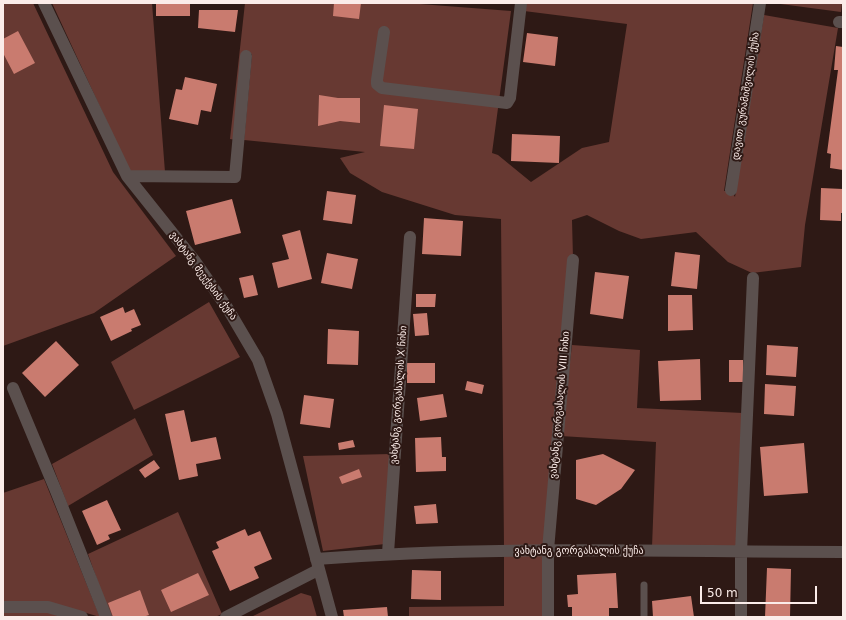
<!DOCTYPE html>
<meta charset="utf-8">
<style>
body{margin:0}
#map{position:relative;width:846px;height:620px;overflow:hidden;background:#2e1915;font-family:"DejaVu Sans",sans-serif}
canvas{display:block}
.frame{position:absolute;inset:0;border:4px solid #fbece9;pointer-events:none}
.scale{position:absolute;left:700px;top:586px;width:117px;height:18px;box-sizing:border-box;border:2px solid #fbece9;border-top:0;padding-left:5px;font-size:12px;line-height:14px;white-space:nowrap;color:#fbece9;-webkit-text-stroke:3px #2e1915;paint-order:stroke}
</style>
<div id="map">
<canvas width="846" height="620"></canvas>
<div class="frame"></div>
<div class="scale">50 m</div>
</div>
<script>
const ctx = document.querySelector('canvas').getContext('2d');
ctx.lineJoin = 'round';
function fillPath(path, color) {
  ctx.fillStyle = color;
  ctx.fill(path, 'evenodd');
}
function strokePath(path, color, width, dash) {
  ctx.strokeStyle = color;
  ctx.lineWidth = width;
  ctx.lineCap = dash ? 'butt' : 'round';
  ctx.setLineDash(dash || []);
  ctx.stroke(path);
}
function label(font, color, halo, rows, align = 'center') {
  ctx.font = font + ' "DejaVu Sans","Noto Sans Georgian",sans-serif';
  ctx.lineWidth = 4;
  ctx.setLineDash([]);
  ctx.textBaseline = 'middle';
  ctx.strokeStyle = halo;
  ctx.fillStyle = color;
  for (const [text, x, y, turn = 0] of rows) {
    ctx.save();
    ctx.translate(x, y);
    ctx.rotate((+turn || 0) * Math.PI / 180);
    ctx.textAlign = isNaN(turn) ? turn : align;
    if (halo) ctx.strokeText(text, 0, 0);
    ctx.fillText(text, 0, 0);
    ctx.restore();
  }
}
fillPath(new Path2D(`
 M3 3H33L113 172 176 256 94 313 3 346Z
 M52 3H152L165 172H130Z
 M245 3H407L511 11 492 153 498 155 531 182 582 148 609 142 627 24 524 11 525 3H753L724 191 731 190 735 197 764 15 838 28 805 225 801 267 752 273 728 262 696 232 641 239 619 231 587 215 572 220 573 258 543 547H504L501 219 455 215 382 192 350 173 340 158 365 152 244 140 252 54 244 53 236 140 230 139Z
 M773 3H842L841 12Z
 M209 302 240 357 134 410 111 362Z
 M572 345 640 350 637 408 743 413 736 548 652 547 656 442 561 436Z
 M135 418 153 455 68 506 52 464Z
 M391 454 385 544 323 551 303 456Z
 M44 479 100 617 52 603 3 602V493Z
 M178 512 222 614 215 617H110L88 554Z
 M548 550V617H409V607L504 606V551Z
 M301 593 311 596 317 617H251Z
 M47 611 68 617H3V612Z`), '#673932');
fillPath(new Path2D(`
 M156 3H190V16H156Z
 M334 3H361L359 19 333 16Z
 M199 10H238L235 32 198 28Z
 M18 31 35 63 14 74 3 53V39Z
 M527 33 558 37 555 66 523 62Z
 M836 46 843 47V170L830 168 831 154 827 153 838 70H834Z
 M185 77 217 84 211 112 201 110 198 125 169 119 176 89 182 90Z
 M319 95 338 98H360V123L340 121 318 126Z
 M384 105 418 109 414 149 380 146Z
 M512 134 560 136 559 163 511 161Z
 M821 188 843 189V213H841V221L820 220Z
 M327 191 356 195 352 224 323 220Z
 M232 199 241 233 195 245 186 211Z
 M424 218 463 221 461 256 422 254Z
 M300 230 312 279 278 288 272 263 289 259 282 235Z
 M675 252 700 255 697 289 671 286Z
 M327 253 358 259 352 289 321 283Z
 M595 272 629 276 623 319 590 314Z
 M253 275 258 295 244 298 239 278Z
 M416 294H436L435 307H416Z
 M668 295H692L693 330 668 331Z
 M123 307 125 313 134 309 141 325 131 329 132 331 111 341 100 317Z
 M427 313 429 335 415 336 413 314Z
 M328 329 359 331 358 365 327 364Z
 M56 341 79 365 45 397 22 373Z
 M767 345 798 347 796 377 766 375Z
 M700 359 701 400 660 401 658 361Z
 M729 360H743L744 382H729Z
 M407 363H435V383H407Z
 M467 381 484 385 482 394 465 390Z
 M765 384 796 386 794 416 764 414Z
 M443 394 447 417 420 421 417 398Z
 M304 395 334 399 330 428 300 424Z
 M184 410 191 442 216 437 221 459 196 464 198 476 179 480 165 414Z
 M441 437 442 457H446V471L416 472 415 438Z
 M353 440 355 447 339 450 338 443Z
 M804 443 808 493 764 496 760 447Z
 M603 454 635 470 621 489 596 505 576 499V460Z
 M154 460 160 468 145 478 139 470Z
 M359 469 362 477 342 484 339 477Z
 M107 500 121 530 108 535 110 539 97 545 82 511Z
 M436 504 438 523 416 524 414 506Z
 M245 529 248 536 260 531 272 559 254 567 259 578 230 591 212 551 219 548 216 542Z
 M767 568 791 569 790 617H765Z
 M412 570 441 571V600L411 599Z
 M198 573 209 595 171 612 161 590Z
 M616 573 618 608H609V617H572V607H568L567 595 578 594 577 575Z
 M140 590 149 615 143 617H113L108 603Z
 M691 596 694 617H653L652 601Z
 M387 607 388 617H344L343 610Z`), '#c97b6f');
strokePath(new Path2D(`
 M644 585V617`), '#5b504e', 7);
strokePath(new Path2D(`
 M44 3 127 176 194 260 228 309 258 360 277 414 332 617
 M839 22H843
 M384 32 377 80V84L382 88 507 103 510 98 521 3
 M127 176 235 177 246 56
 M731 190 760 3
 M13 388 56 491 106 617
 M388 553 410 237
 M316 559C491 545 667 552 843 552
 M3 607H48L82 617
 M226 617 318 570
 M548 617V550L573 260
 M741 617V552L753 278`), '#5b504e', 12);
label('10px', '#fbece9', '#2e1915', [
 ["დავით გურამიშვილის ქუჩა",746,96,-81],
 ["ვახტანგ მეექვსის ქუჩა",203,276,54],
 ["ვახტანგ გორგასალის X ჩიხი",399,395,-86],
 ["ვახტანგ გორგასალის VIII ჩიხი",560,405,-85],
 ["ვახტანგ გორგასალის ქუჩა",579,551]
]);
</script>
